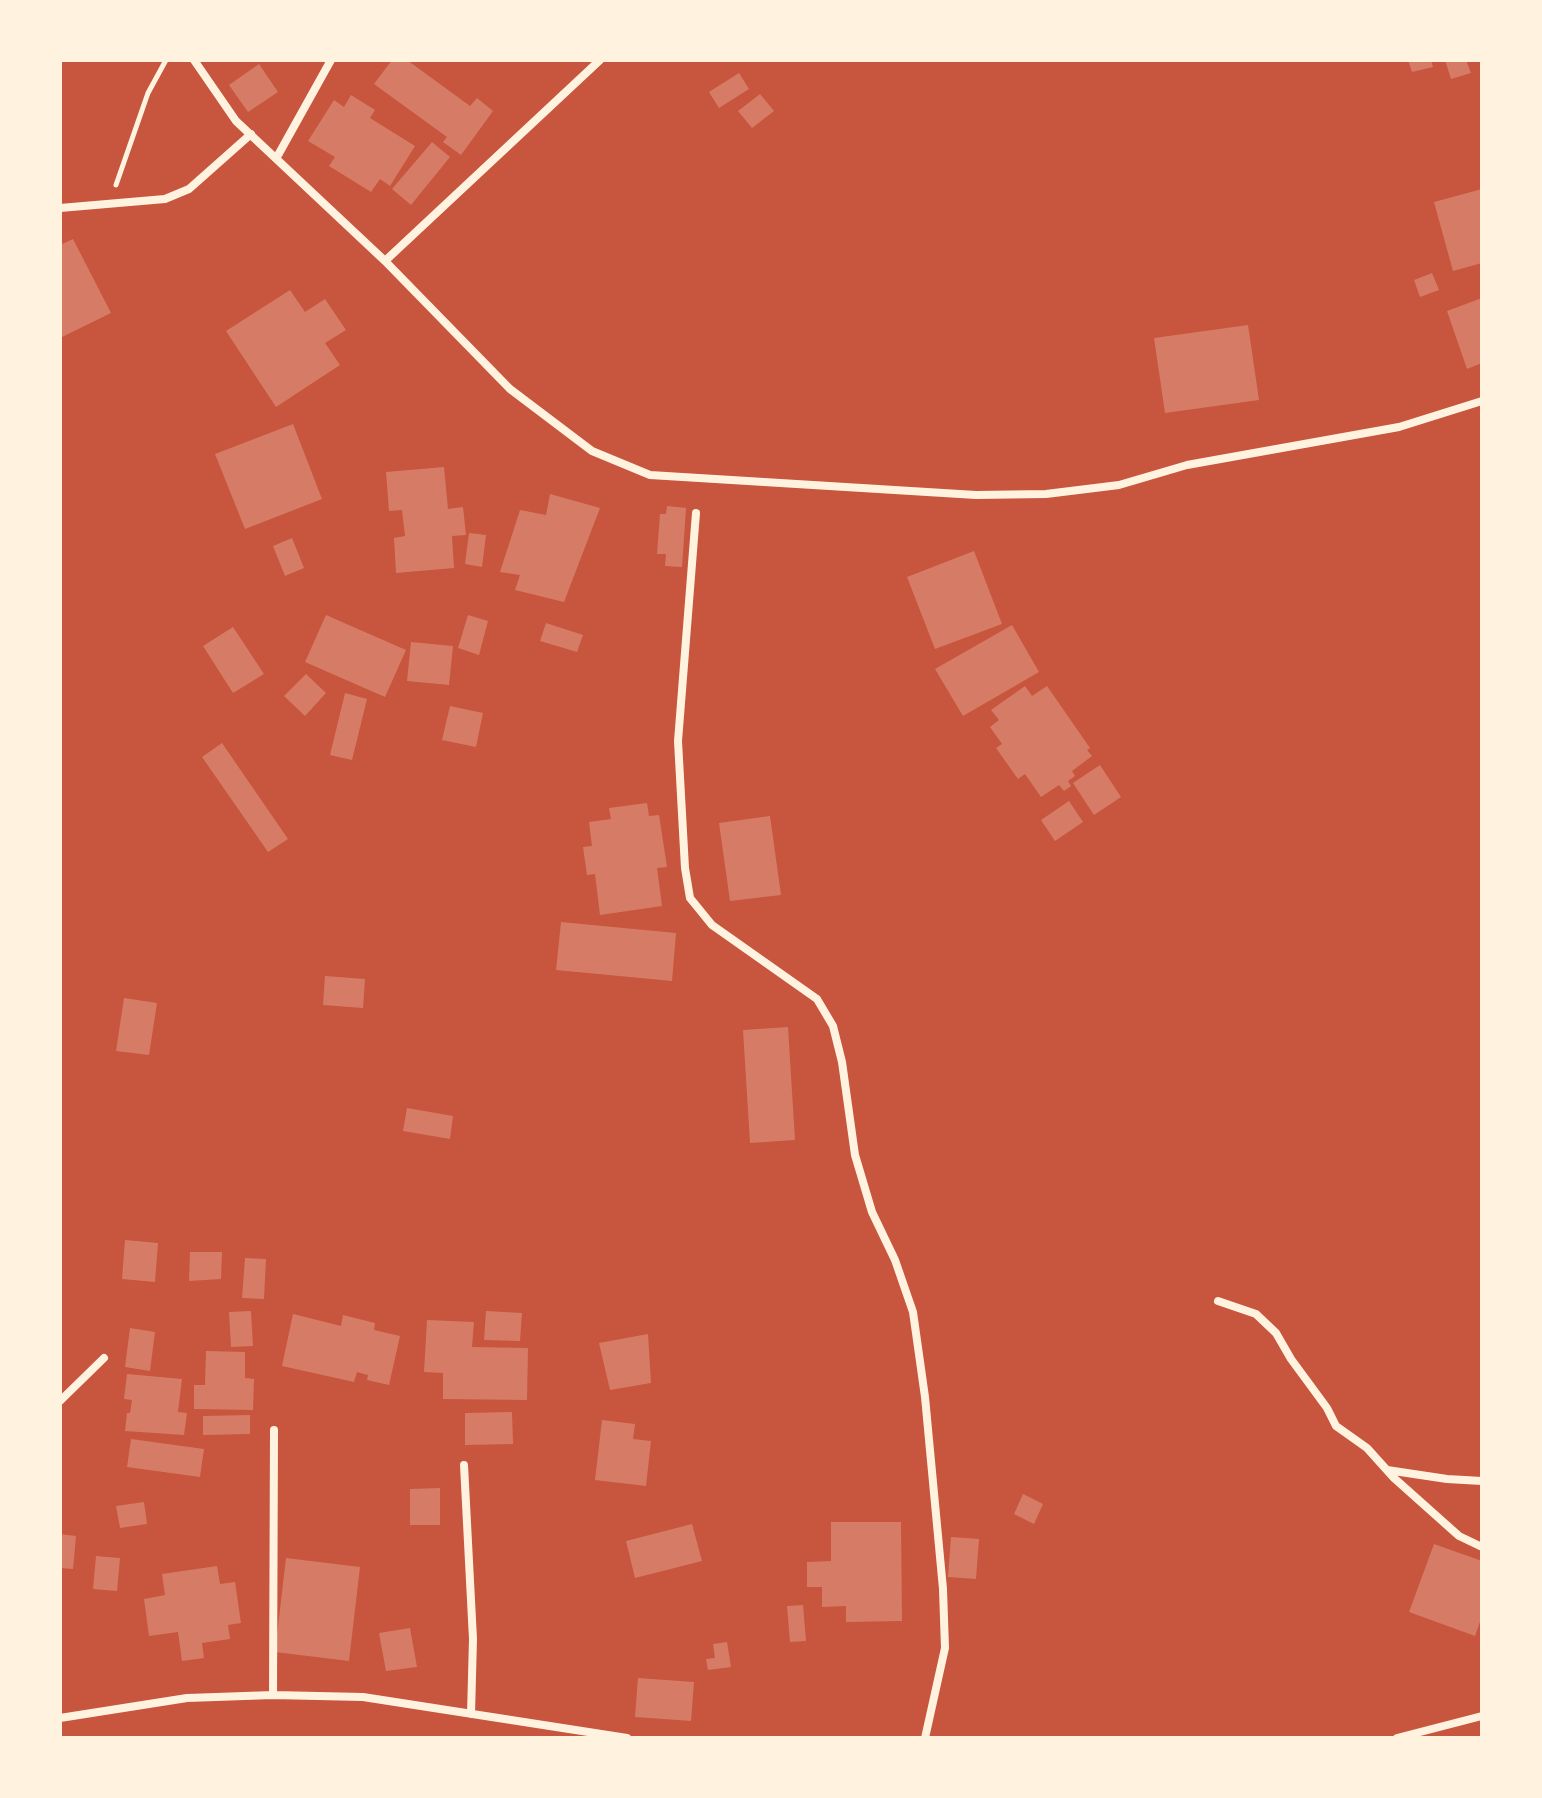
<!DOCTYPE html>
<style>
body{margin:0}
#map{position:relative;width:1542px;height:1798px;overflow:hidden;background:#c8553d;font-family:Helvetica,sans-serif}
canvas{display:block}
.frame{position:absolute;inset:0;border:62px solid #fff3e0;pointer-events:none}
</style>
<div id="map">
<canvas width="1542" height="1798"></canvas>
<div class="frame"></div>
</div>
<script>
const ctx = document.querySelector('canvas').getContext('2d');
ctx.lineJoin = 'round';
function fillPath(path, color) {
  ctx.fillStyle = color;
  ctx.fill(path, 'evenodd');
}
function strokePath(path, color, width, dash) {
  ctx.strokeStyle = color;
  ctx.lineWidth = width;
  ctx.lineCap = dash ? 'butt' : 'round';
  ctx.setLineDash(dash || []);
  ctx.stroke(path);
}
fillPath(new Path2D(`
 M392 60H407L470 106 477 98 493 111 461 155 443 142 447 137 374 84Z
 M1408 60H1431L1433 67 1412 72Z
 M1445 60H1466L1471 73 1451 79Z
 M259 64 278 92 248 112 229 85Z
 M739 73 749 89 719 108 709 92Z
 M760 94 774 111 752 128 738 111Z
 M351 95 375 110 370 118 415 146 390 186 380 179 371 192 329 166 335 157 308 141 334 100 344 107Z
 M432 142 450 157 411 205 392 189Z
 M1482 189V263L1453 271 1434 202Z
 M73 239 111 313 60 338V245Z
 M1432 273 1439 290 1420 297 1414 280Z
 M290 290 305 312 325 299 346 330 325 343 340 365 276 407 226 331Z
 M1482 298V363L1467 369 1447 311Z
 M1248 325 1259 400 1165 413 1154 338Z
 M293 424 322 499 245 529 215 454Z
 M444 467 448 509 463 507 466 535 452 536 454 568 396 573 394 538 405 536 402 510 389 511 386 472Z
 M550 494 600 508 564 602 515 590 520 575 500 572 520 510 546 515Z
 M667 506 686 508 682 567 665 566 666 554H657L660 514H666Z
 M469 533 486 535 482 567 465 564Z
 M292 538 304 568 285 576 273 546Z
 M974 551 1002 624 935 649 907 577Z
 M326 615 406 650 385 697 305 662Z
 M468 615 488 621 479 655 458 648Z
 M546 623 583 635 577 652 540 641Z
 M1012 625 1039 672 963 716 935 669Z
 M233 627 264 674 233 693 203 646Z
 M411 642 453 646 449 685 407 681Z
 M306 674 326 693 305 716 284 696Z
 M1025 686 1032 696 1047 686 1090 748 1087 750 1092 756 1072 771 1075 776 1068 781 1071 786 1064 791 1059 785 1041 797 1025 774 1018 779 996 748 1002 744 990 727 999 720 991 710Z
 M345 693 367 699 352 760 330 755Z
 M450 706 483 713 476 747 442 740Z
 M222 743 288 839 268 852 202 757Z
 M1100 765 1121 797 1094 815 1073 783Z
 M1069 801 1083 822 1055 841 1041 820Z
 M647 803 649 816 659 815 667 867 657 868 662 906 600 915 595 874 587 875 583 847 592 846 589 822 611 819 609 808Z
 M770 816 781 895 730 901 719 823Z
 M561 922 676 933 672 981 556 970Z
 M325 976 365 979 363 1008 323 1005Z
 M124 998 157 1003 149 1055 116 1051Z
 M788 1027 795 1140 750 1143 743 1030Z
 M407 1108 453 1116 450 1139 403 1131Z
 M125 1240 158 1243 155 1282 122 1279Z
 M190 1252H222L221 1279 189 1281Z
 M245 1258 266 1259 264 1299 242 1298Z
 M251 1311 253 1346 231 1347 229 1312Z
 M486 1311 522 1313 520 1341 484 1340Z
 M293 1314 341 1326 343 1315 375 1323 374 1330 400 1336 389 1385 367 1380 368 1375 357 1372 354 1382 282 1366Z
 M427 1320 474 1322 472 1347 528 1348 527 1400 443 1399V1373L424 1372Z
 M130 1328 155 1332 150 1371 125 1367Z
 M648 1334 651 1383 610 1390 599 1343Z
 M206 1351 245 1352V1378L254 1379 253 1410 194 1409V1385H205Z
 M127 1374 182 1379 178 1412 187 1413 184 1435 125 1431 127 1413H130L132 1400 124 1399Z
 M512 1412 513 1444 465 1445V1413Z
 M250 1415V1434L203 1435V1416Z
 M602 1420 635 1424 633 1439 651 1441 646 1486 595 1480Z
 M131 1439 204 1449 200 1477 127 1467Z
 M440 1488V1525H410V1489Z
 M1023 1494 1043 1504 1034 1524 1014 1514Z
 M144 1502 147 1524 120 1528 116 1506Z
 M831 1522H901L902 1621 846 1622V1606L822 1607V1587H807V1562L831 1561Z
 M692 1524 702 1561 635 1578 626 1541Z
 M60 1534 76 1536 73 1569 60 1568Z
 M951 1537 979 1539 976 1579 948 1577Z
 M1434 1544 1482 1561V1616L1475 1636 1409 1612Z
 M96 1556 120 1558 117 1591 93 1589Z
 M286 1558 360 1567 349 1661 275 1652Z
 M217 1566 220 1584 235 1582 241 1623 228 1625 230 1639 202 1643 204 1658 182 1661 178 1632 149 1636 144 1599 165 1595 162 1574Z
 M803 1605 806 1641 790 1642 787 1606Z
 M410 1628 417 1667 386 1671 379 1633Z
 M727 1642 731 1667 708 1670 706 1659 715 1658 713 1644Z
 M638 1678 694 1682 691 1721 635 1717Z`), '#d67c66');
strokePath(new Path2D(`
 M116 185 148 93 166 60`), '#fff3e0', 5);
strokePath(new Path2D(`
 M194 60 236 121 385 261 510 389 592 451 650 475 976 495 1046 494 1119 485 1187 465 1399 427 1482 401
 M277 157 331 60
 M60 208 165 199 189 189 251 134
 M385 261 600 60
 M696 513 678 741 685 868 690 898 712 925 817 999 833 1026 842 1062 855 1155 872 1212 895 1260 913 1312 925 1397 943 1589 945 1648 925 1738
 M1218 1301 1256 1314 1276 1333 1291 1359 1327 1408 1336 1426 1367 1448 1394 1478 1459 1536 1482 1547
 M60 1401 104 1358
 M464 1465 473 1639 471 1714
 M1387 1470 1447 1479 1482 1481
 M273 1695 274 1430
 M60 1718 187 1698 273 1695 363 1697 627 1738
 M1397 1738 1482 1716`), '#fff3e0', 8);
</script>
